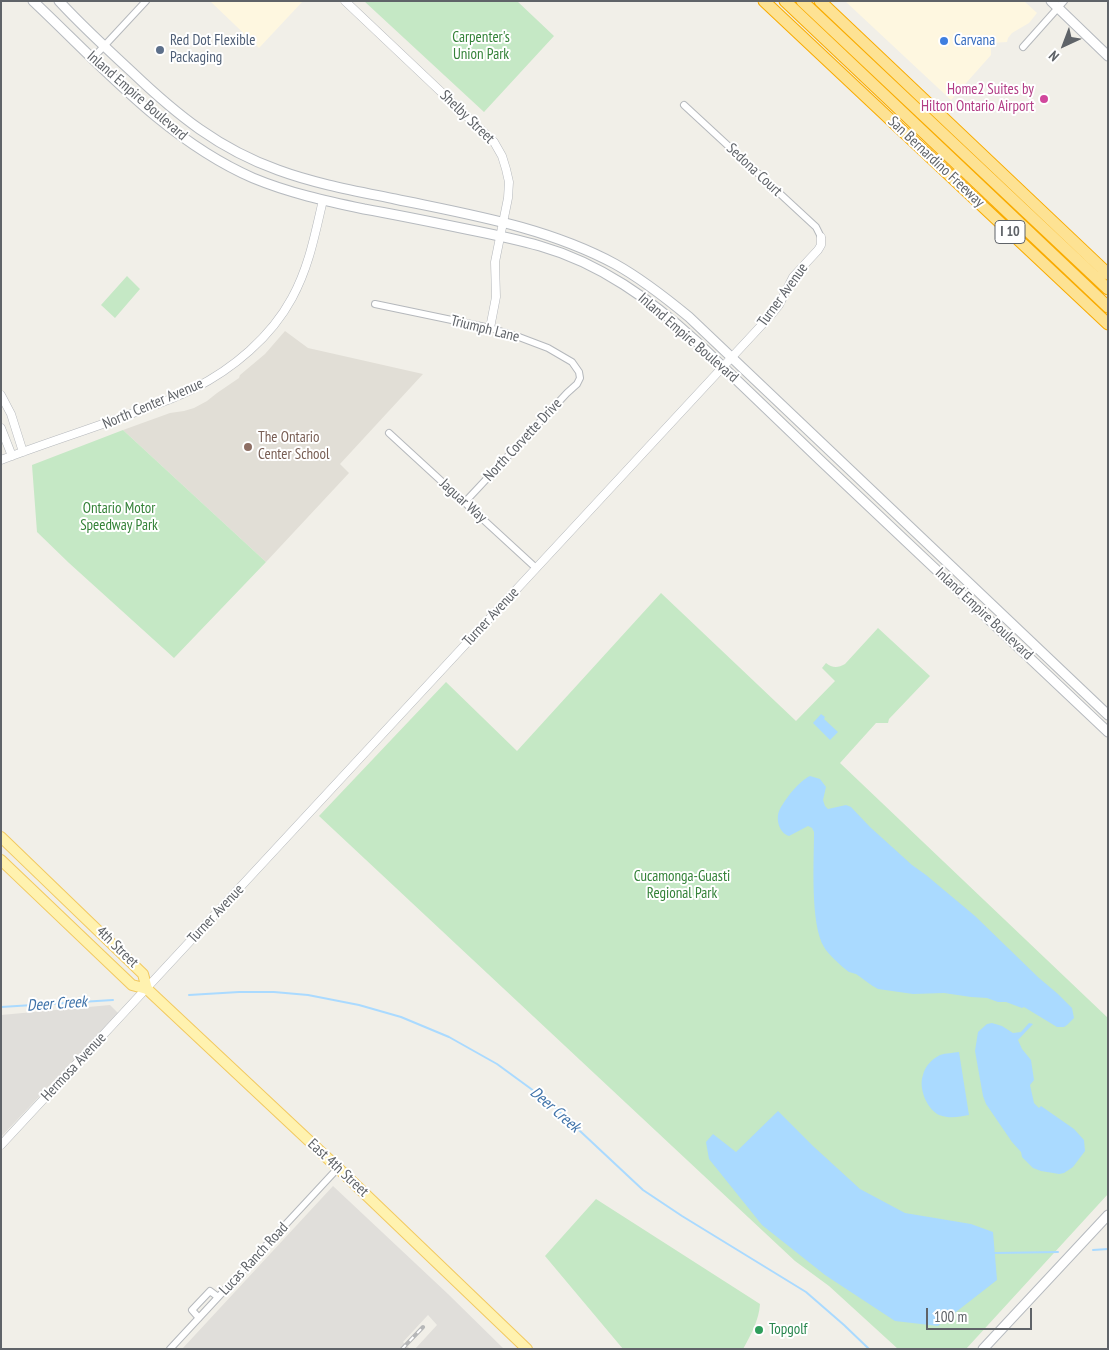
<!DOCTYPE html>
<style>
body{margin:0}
#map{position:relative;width:1109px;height:1350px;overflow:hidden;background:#f1efe8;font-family:"PT Sans Narrow",sans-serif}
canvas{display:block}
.frame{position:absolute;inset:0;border:2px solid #5f6368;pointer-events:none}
.north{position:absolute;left:1039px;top:20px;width:50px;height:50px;-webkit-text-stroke:4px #fff;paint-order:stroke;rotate:223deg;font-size:14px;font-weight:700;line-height:20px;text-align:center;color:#5f6368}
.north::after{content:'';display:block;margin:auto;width:18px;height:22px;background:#5f6368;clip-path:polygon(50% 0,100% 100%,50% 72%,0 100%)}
.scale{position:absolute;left:926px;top:1308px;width:106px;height:22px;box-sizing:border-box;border:2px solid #5f6368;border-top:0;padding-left:6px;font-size:15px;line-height:18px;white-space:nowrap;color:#5f6368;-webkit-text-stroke:4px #fff;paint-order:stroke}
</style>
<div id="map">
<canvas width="1109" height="1350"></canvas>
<div class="frame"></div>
<div class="north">N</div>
<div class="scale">100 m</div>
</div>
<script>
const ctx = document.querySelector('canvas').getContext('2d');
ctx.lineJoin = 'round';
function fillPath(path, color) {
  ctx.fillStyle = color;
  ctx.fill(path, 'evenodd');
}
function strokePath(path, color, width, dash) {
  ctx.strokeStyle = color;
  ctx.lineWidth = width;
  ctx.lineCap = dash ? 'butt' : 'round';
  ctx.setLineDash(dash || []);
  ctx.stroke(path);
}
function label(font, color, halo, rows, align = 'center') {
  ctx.font = font + ' "PT Sans Narrow",sans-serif';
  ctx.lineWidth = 4;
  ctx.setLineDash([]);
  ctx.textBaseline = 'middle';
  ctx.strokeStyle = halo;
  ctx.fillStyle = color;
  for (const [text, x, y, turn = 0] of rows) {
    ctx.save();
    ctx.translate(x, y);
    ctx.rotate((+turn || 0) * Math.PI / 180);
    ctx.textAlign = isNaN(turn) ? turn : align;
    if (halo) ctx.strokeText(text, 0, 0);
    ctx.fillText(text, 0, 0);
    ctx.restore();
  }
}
fillPath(new Path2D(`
 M210 1H303L259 48Z
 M845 1H1024L1037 13 1029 23 1012 33 1008 38 1007 42 991 43V55L951 100Z`), '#fef7e0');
fillPath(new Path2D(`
 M110 1005 118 1013 1 1137V1015Z
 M333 1186 448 1294 504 1349H415L437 1325 428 1315 403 1342 410 1349H182Z`), '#e0deda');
fillPath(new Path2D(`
 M285 331 308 348 423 374 340 464 349 473 266 562 123 430 170 413 184 411 194 408 207 401 217 393 239 378 240 375 265 354Z`), '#e1ded6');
fillPath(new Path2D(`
 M364 1H517L554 36 484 112Z
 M127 276 140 289 115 318 101 305Z
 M123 430 266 562 174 658 69 563 37 532 32 465Z
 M661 593 796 721 835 681 822 668 826 663C832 668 838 668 845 664L878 628 930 676 889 719 888 723H876L840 763 1108 1018V1194L966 1349H898L829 1286 795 1261 319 816 446 682 517 751Z
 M596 1199 760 1304C759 1320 751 1335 743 1349H623L545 1256Z`), '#c5e8c5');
fillPath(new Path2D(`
 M821 714 825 717 824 719 838 732 830 740 813 723Z
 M810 776 820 779 826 787 823 800 825 806 828 809 846 805 851 807 870 827 912 865 926 875 975 916 1039 978 1058 994 1072 1008 1074 1018 1067 1025 1064 1027H1057L1024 1007 1022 1008 1006 1002H998L987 998 971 997 944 993 913 994 878 989C870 985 864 979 856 974 853 973 852 973 849 972 842 967 828 954 824 947 810 924 814 860 814 832L812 828 808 826 789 836C779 833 775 818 780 809 786 798 799 781 810 776Z
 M992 1023 1002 1026 1013 1033 1021 1032 1029 1023 1033 1024 1018 1040 1022 1049 1031 1060 1034 1080 1030 1085 1034 1103 1039 1108 1041 1106 1074 1129 1084 1140 1085 1151 1073 1167 1064 1173 1059 1174 1041 1171 1033 1168 1022 1157 1021 1152 1012 1142 986 1104 983 1096 975 1051 978 1032 987 1024Z
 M959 1052 969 1115C959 1117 950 1119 939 1115 927 1109 918 1088 923 1075 925 1066 932 1059 940 1055 946 1053 953 1053 959 1052Z
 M778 1111 813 1146 860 1189 905 1213 971 1224 993 1232 997 1280 938 1326 895 1321 825 1275 762 1225 709 1159 706 1142 713 1134 736 1152Z`), '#aadaff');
strokePath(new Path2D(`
 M189 995 239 992H274L308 995 359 1005 401 1017 449 1037 497 1064 549 1102 643 1190 682 1216 806 1292 844 1325 869 1349
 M1 1007 113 1000
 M1093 1250 1108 1249
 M995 1253 1058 1252`), '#aadaff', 2);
const minor = new Path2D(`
 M1023 47 1064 1
 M93 58 146 1
 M684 105 816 227 821 237
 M375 304 490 328 519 337 548 348 572 362 579 372 580 378 577 384 567 393 465 502
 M389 433 536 568
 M199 1318 192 1310 210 1291 218 1297
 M170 1349 338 1168`);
const tertiary = new Path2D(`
 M345 1 494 142 502 156 506 169 509 182 508 198 495 262 496 297 490 328
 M1 395 11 414 23 452
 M1 428 12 456
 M1 460C48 442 97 427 144 409 161 403 177 397 193 389 233 369 271 337 292 298 309 267 315 234 323 200
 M1 1145 771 315 779 305 793 277 818 250 821 245V237`);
const secondary = new Path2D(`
 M33 1C101 65 166 140 253 178 289 193 326 201 364 209 398 215 432 222 466 229 491 234 516 239 540 246 600 263 651 300 696 341L820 460 1108 732
 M59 1C82 26 107 49 132 72 177 115 219 149 278 170 316 184 356 191 395 199 471 215 546 227 615 264 642 279 666 298 689 317L1108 715
 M1051 1 1108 56
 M983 1349 1108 1215`);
const primary = new Path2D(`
 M1 837 143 974 147 989
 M1 860 132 985 147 989 338 1168 527 1349`);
const motorway = new Path2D(`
 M764 1 1108 324
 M785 1 1108 307
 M802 1 1108 289
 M820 1 1108 274`);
strokePath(minor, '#b5b8bc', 8);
strokePath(tertiary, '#b5b8bc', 9);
strokePath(secondary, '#b6babf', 11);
strokePath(primary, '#f2c960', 12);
strokePath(motorway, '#f9ab00', 13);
strokePath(minor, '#fff', 6);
strokePath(tertiary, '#fff', 8);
strokePath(secondary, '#fff', 9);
strokePath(primary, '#fff2af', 10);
strokePath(motorway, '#fde293', 11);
const rail = new Path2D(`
 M402 1349 423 1327`);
strokePath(rail, '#b6b7b8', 4);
strokePath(rail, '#fff', 2, [5.5]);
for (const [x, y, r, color] of [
 [944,41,5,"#3f7fe0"],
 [160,50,5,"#5c6f8a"],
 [1044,99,5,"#d1479c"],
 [248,447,5,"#8d6e63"],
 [759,1330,5,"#2e9e5b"]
]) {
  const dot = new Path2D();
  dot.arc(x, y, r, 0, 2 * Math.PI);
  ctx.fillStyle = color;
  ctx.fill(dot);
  strokePath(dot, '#fff', 2);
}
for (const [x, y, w] of [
 [1010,232,30]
]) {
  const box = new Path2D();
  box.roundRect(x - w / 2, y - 11.5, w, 23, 4);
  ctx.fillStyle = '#fff';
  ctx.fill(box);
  strokePath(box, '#5f6368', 1);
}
label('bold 14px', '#5f6368', null, [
 ["I 10",1010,232]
]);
label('15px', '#348238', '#fff', [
 ["Carpenter's",481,38],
 ["Union Park",481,55],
 ["Ontario Motor",119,509],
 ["Speedway Park",119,526],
 ["Cucamonga-Guasti",682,877],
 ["Regional Park",682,894]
]);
label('15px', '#4e5e75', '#fff', [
 ["Red Dot Flexible",170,41],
 ["Packaging",170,58]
], 'left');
label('15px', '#366cbe', '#fff', [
 ["Carvana",954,41]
], 'left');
label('15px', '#b23c85', '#fff', [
 ["Home2 Suites by",1034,90],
 ["Hilton Ontario Airport",1034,107]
], 'right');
label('15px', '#5f6368', '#fff', [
 ["Inland Empire Boulevard",137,96,41],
 ["Shelby Street",467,117,44],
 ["San Bernardino Freeway",936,162,43],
 ["Sedona Court",754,170,43],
 ["Turner Avenue",783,295,-54],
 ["Triumph Lane",485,329,14],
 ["Inland Empire Boulevard",688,338,41],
 ["North Center Avenue",153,404,-23],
 ["North Corvette Drive",523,440,-47],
 ["Jaguar Way",463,501,42],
 ["Inland Empire Boulevard",984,614,43],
 ["Turner Avenue",491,617,-47],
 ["Turner Avenue",216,914,-47],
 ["4th Street",117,947,44],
 ["Hermosa Avenue",74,1067,-47],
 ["East 4th Street",338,1168,43],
 ["Lucas Ranch Road",254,1259,-47]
]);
label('15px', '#785e54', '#fff', [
 ["The Ontario",258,438],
 ["Center School",258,455]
], 'left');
label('15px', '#27864d', '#fff', [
 ["Topgolf",769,1330]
], 'left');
label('italic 16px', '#4174aa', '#fff', [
 ["Deer Creek",57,1004,-4],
 ["Deer Creek",555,1110,41]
]);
</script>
